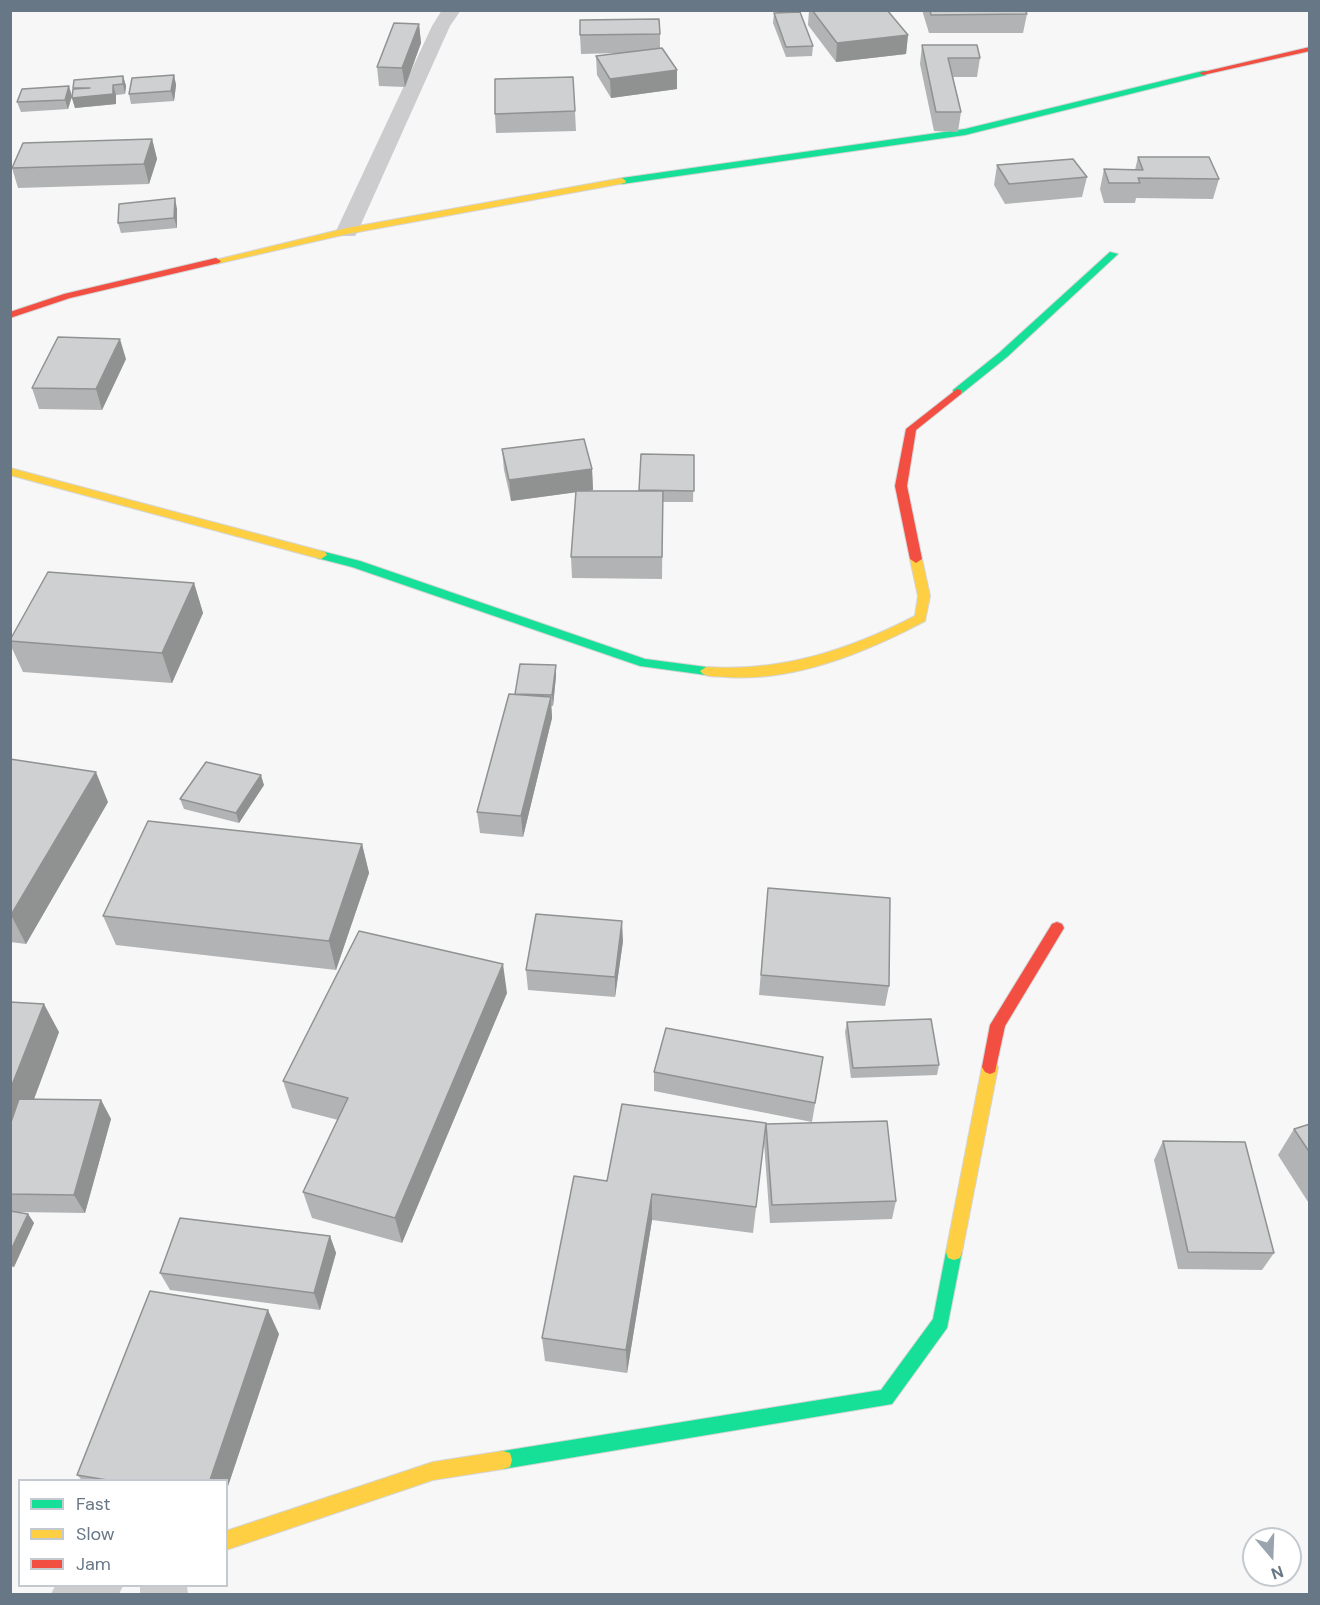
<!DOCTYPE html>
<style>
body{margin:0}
#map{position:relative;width:1320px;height:1605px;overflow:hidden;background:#f7f7f7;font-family:"DM Sans",sans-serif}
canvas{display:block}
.frame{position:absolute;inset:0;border:12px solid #687786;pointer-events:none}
.legend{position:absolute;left:18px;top:1479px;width:210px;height:108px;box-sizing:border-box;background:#fff;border:2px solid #c3c9cf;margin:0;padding:8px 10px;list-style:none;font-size:18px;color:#687786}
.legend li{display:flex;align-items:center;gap:12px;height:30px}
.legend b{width:30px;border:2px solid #c3c9cf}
.north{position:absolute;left:1242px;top:1527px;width:60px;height:60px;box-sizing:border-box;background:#fff;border:2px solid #c3c9cf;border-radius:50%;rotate:161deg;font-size:16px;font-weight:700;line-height:24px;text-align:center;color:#687786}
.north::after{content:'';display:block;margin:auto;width:21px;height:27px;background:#9aa4ae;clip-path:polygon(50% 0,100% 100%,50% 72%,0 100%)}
</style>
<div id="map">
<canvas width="1320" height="1605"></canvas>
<div class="frame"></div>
<ul class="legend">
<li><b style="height:8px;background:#16e098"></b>Fast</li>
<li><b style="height:8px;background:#ffcf43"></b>Slow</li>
<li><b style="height:8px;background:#f24e42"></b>Jam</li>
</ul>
<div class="north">N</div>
</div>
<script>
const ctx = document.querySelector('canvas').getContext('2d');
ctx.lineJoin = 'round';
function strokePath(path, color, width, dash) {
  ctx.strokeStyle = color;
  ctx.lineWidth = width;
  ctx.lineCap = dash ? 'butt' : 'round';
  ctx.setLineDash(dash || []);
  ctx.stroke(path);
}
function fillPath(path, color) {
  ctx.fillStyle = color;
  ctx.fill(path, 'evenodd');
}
const fast = new Path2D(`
 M1203 71H1206V75L965 135 622 184 618 181 622 178 965 129Z
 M1110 252 1118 254 1007 357 961 394H953V390L999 353Z
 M321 551 360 561 645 659 706 667 712 671 706 675 640 666 352 567 317 558 315 555 317 552Z
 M954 1244 960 1246 962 1252 947 1328 892 1404 503 1469 496 1467 494 1460 496 1453 503 1451 881 1390 933 1319 946 1252 948 1246Z`);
const slow = new Path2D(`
 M622 178 626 181 625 183 347 234 216 264 211 261 347 228Z
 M10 468 325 552 327 555 321 559 10 475Z
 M916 555 922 559 930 596 925 621C866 652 795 682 726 677 717 676 705 678 700 671L706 667C781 672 849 650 915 616L918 596 910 559Z
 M990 1060 995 1062 998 1067 962 1252 960 1258 954 1260 948 1258 946 1252 982 1067 985 1062Z
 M503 1451 510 1453 512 1460 510 1467 503 1469 433 1480 226 1550V1531L433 1462Z`);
const jam = new Path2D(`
 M1310 47V51L1203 75 1199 73Z
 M216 258 221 261 219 263 70 298 10 318V312L64 294Z
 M957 389 961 390V394L916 430 907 486 922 559 916 563 910 559 895 486 906 429Z
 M1057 922 1062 924 1064 928 1005 1026 995 1072 990 1074 985 1072 982 1067 990 1025 1052 924Z`);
strokePath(fast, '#d4d5d6', 2);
strokePath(slow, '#d4d5d6', 2);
strokePath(jam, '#d4d5d6', 2);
fillPath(new Path2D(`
 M442 10H461L450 26 358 231 355 236H339L336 231 432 26Z
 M55 1586H123L119 1594H51Z
 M140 1586H187L188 1594H140Z`), '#ccccce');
fillPath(fast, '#16e098');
fillPath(slow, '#ffcf43');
fillPath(jam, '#f24e42');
fillPath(new Path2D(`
 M809 10H887L908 35 906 54 836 62 808 25Z
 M922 10H1025L1027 14 1023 33H929Z
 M774 13 813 46 812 56 786 57 773 23Z
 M419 24 421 43 405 87 379 86 377 67Z
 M660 34V48L677 89 611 98 597 75 596 56 619 53 581 54 580 35Z
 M922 45 980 58 977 77H953L961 112 958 132 934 131 920 64Z
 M174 75 176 85 174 101 131 104 129 94Z
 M123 76 126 86 125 94 116 95V104L75 108 72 98 73 88Z
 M72 96 68 109 21 112 17 102Z
 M575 111 576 131 496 133 495 114Z
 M152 139 157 159 149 184 18 188 12 168Z
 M1138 157 1219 179 1213 199 1136 198 1135 203H1104L1100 189 1104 169 1135 170Z
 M997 165 1087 177 1082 197 1005 204 994 185Z
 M177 209V228L121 233 118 223Z
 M126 359 102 410 39 409 32 388Z
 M502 449 592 469 593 490 588 491H639L641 454 694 455 693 502H663L662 579 572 578 571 557 576 492 511 501 504 470Z
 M194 583 203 613 172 683 23 672 10 644V640Z
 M556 676 553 706H551L552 718 523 837 480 833 477 812 515 694Z
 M10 759 108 802 26 944 10 942Z
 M264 785 239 823 184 809 180 799Z
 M362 844 369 873 336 970 116 945 103 916Z
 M768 888 889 986 885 1006 759 995Z
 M623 941 615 997 528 990 526 970Z
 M507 993 402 1243 312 1218 303 1192 338 1120 292 1108 283 1081Z
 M10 1002 59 1032 34 1099 101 1100 111 1119 85 1213 17 1212 28 1214 34 1223 14 1267H10Z
 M847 1022 939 1065 937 1075 851 1078 845 1032Z
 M823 1057 812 1122 654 1091V1072Z
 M766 1124 896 1201 892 1219 770 1223 764 1143Z
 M1310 1124V1205L1278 1155 1294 1129Z
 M1163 1141 1274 1253 1262 1270 1178 1269 1154 1160Z
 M763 1150 753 1233 652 1220 627 1373 545 1361 542 1338 607 1181Z
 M330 1236 336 1253 320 1310 170 1290 160 1273Z
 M279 1334 226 1492V1480H82L77 1475Z`), '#b1b3b4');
fillPath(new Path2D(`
 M419 24 421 43 405 87 402 68Z
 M908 35 906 54 836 62 837 43Z
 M677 70V89L611 98 610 79Z
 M174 75 176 85 174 101 171 91Z
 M123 76 126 86 125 94 123 84Z
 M113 85 116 95V104L75 108 72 98Z
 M69 86 72 96 68 109 65 100Z
 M152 139 157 159 149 184 144 164Z
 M175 198 177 209V228L174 218Z
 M120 339 126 359 102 410 96 389Z
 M592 469 593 490 511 501 509 480Z
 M194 583 203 613 172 683 162 653Z
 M556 665V676L553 706 552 695Z
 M551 697 552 718 523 837 521 816Z
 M96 772 108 802 26 944 11 915Z
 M261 775 264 785 239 823 236 813Z
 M362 844 369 873 336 970 329 941Z
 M622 921 623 941 615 997V977Z
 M503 964 507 993 402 1243 395 1218Z
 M44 1004 59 1032 22 1131 10 1113V1090Z
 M101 1100 111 1119 85 1213 74 1195Z
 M652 1194V1220L627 1373 626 1350Z
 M28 1214 34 1223 14 1267 10 1263V1252Z
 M330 1236 336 1253 320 1310 314 1293Z
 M268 1310 279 1334 226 1492V1480H210Z`), '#909292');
const building = new Path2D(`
 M812 10H887L908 35 837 43Z
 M930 10H1025L1027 14 931 15Z
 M800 12 813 46 786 47 774 13Z
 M659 19 660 34 580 35V20Z
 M394 23 419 24 402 68 377 67Z
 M922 45H977L980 58H948L961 112H936Z
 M662 48 677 70 610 79 596 56Z
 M174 75 171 91 129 94 132 78Z
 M123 76V84L113 85V94L72 98 73 89 90 88H73L74 80Z
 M573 77 575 111 495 114V79Z
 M69 86 65 100 17 102 22 89Z
 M152 139 144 164 12 168 23 143Z
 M1138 157H1209L1219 179 1138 178 1140 183H1109L1104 169 1143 170Z
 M1073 159 1087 177 1009 184 997 165Z
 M175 198 174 218 118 223 119 204Z
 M58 337 120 339 96 389 32 388Z
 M584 439 592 469 509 480 502 449Z
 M641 454 694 455V491L639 490Z
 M576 491H663L662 557H571Z
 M48 572 194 583 162 653 10 641V640Z
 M520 664 556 665 552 695 515 694Z
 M509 694 551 697 521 816 477 812Z
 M10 759 96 772 11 915H10Z
 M206 762 261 775 236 813 180 799Z
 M148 821 362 844 329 941 103 916Z
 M768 888 890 898 889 986 761 975Z
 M536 914 622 921 615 977 526 970Z
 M359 931 503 964 395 1218 303 1192 348 1098 283 1081Z
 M10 1002 44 1004 10 1090Z
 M931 1019 939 1065 853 1068 847 1022Z
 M666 1028 823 1057 815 1103 654 1072Z
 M19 1099 101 1100 74 1195 10 1194V1125Z
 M622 1104 766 1123 756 1207 652 1194 626 1350 542 1338 574 1176 607 1181Z
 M887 1121 896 1201 772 1205 766 1124Z
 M1310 1124V1153L1294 1129Z
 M1163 1141 1245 1142 1274 1253 1188 1252Z
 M10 1211 28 1214 10 1252Z
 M180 1218 330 1236 314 1293 160 1273Z
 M150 1291 268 1310 210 1480H107L77 1475Z`);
fillPath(building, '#ced0d1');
strokePath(building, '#909292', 1.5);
</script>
